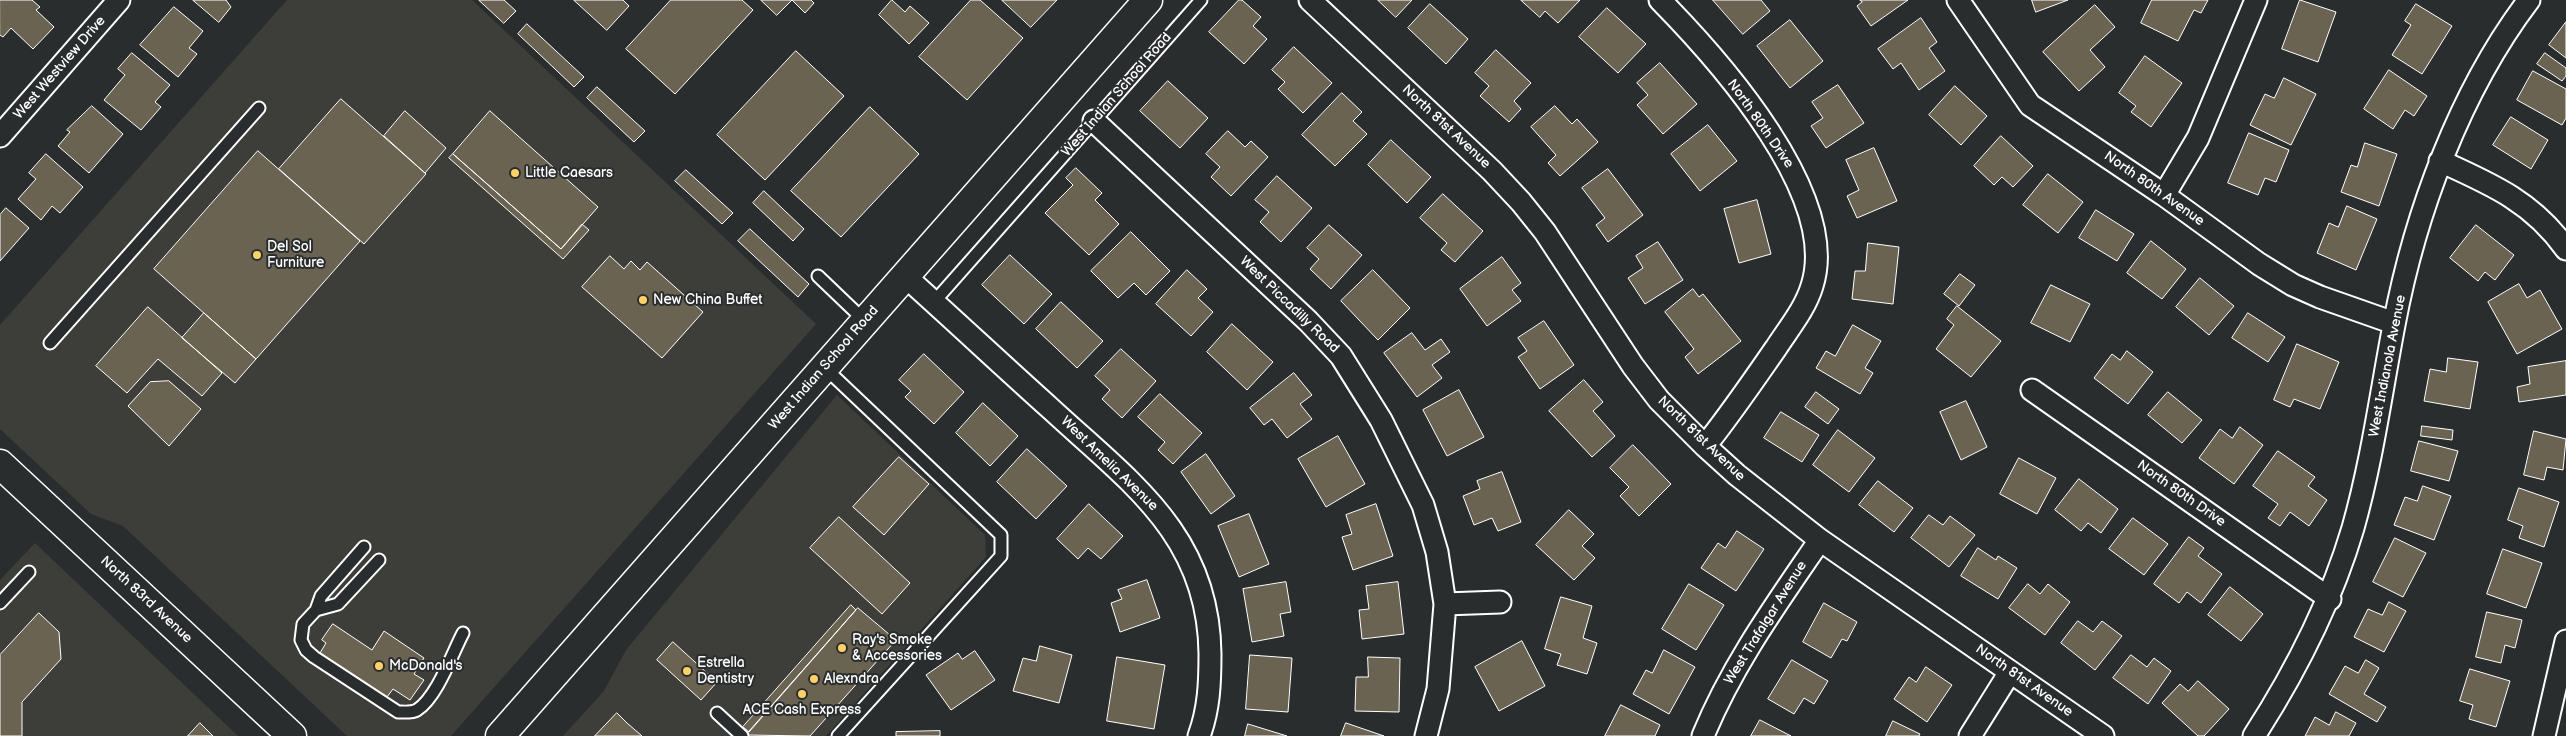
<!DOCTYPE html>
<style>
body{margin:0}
canvas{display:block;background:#2a2d2e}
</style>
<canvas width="2566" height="736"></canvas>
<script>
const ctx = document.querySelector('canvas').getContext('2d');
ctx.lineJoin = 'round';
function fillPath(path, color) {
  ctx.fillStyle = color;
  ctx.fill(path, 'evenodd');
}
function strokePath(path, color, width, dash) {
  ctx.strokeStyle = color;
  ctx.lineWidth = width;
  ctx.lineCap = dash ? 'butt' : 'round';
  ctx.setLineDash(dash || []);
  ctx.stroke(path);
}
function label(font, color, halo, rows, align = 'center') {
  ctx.font = font + ' "Balsamiq Sans",sans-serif';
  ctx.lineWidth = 4;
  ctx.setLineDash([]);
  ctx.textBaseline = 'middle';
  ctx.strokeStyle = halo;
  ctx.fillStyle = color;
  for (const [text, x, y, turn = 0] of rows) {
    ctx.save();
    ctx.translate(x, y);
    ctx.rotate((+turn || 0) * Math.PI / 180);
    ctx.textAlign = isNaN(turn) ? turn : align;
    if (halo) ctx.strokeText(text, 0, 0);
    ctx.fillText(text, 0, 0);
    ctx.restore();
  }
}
fillPath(new Path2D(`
 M287 0H472L816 324 451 736H347L123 526 91 514 0 429V325Z
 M837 395 985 535 986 557 826 736H563L604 691 626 650Z
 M35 543 238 736H0V580Z`), '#3d3d39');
const building = new Path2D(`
 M0 0H32L40 7 36 10 54 27 33 49 11 28 3 37 0 35Z
 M193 0H226L231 7 219 22Z
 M479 0H504L516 11 504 23Z
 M574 0H623L629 6 607 30Z
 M671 0H742L753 10 675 94 626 49Z
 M761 0H811L814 3 805 13 792 0 777 15Z
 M892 0 905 12 910 6 929 23 909 44 879 15Z
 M971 0H980L1023 38 967 100 919 57Z
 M1002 0H1057L1031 27Z
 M1239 0H1242L1261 17 1253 26 1267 39 1244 64 1209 32Z
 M1378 0H1412L1396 17Z
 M1521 0H1580L1558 23 1545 11 1540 17Z
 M1713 0H1761L1770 11 1743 34Z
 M1860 0H1908L1871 26 1857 6 1862 2Z
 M2032 0H2068L2036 12Z
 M2152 0H2208L2201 13 2194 10 2178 41 2141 23Z
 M2300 0 2336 12 2318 62 2282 49Z
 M1430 4 1468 39 1446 64 1408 28Z
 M2416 4 2452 26 2422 74 2392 55 2411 25 2405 21Z
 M2095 5 2115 27 2090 50 2105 67 2079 91 2043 52Z
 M174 7 203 31 189 48 197 54 178 77 140 45Z
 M1607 8 1646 44 1618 73 1579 37Z
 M1921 18 1937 42 1929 48 1945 71 1919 90 1901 63 1893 69 1878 49Z
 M1790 20 1823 61 1790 88 1757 46Z
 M2566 22V58L2549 45Z
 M527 24 584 77 574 87 518 34Z
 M1294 47 1332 83 1303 113 1278 89 1285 82 1272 70Z
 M1496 50 1531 83 1514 101 1521 109 1509 122 1480 96 1489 86 1475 73Z
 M796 51 844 96 765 180 717 135Z
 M132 53 170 85 155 102 161 107 141 130 104 100 125 75 118 69Z
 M2545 53 2566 68V76L2562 81 2537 64Z
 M2145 56 2182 83 2151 127 2131 112 2136 106 2119 93Z
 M1660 63 1697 104 1663 134 1637 105 1648 95 1637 83Z
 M2389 70 2427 96 2414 116 2405 110 2393 129 2364 109Z
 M2533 71 2566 89V118L2562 125 2517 100Z
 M2284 78 2316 94 2291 145 2250 125 2265 94 2274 98Z
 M1168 81 1208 118 1180 148 1140 111Z
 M1838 85 1864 123 1826 148 1811 126 1823 118 1812 102Z
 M1955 86 1987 116 1961 145 1929 115Z
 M597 87 645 131 634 142 587 98Z
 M1342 93 1362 112 1353 121 1367 134 1335 166 1302 135Z
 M341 99 426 174 364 244 279 169Z
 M92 106 123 134 89 173 58 146 70 132 67 130Z
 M1555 106 1572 124 1577 119 1598 142 1560 176 1548 163 1556 155 1531 127Z
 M870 107 919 154 841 237 791 191Z
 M405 111 446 148 425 173 384 136Z
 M490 111 598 207 561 249 453 154Z
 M2511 117 2548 140 2531 169 2493 145Z
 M1708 125 1737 161 1700 191 1671 154Z
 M1228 131 1245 147 1251 141 1268 157 1231 196 1211 177 1220 167 1206 154Z
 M2249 133 2289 150 2276 182 2265 178 2258 195 2228 183Z
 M2001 136 2033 166 2013 187 2002 177 1994 185 1974 166Z
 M1391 140 1431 177 1407 203 1368 165Z
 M2365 143 2397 154 2379 206 2341 192 2351 165 2357 167Z
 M1874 148 1897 201 1857 218 1847 196 1859 190 1846 160Z
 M258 151 360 241 256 359 154 269Z
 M46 154 83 187 60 213 52 206 41 220 18 199 36 179 29 173Z
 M453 154 561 249 582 224 589 230 563 259 449 158Z
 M1076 168 1102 193 1095 200 1119 224 1089 255 1045 213 1073 185 1066 178Z
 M1608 169 1643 215 1608 242 1596 225 1605 218 1582 188Z
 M686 170 733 213 722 224 675 181Z
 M2048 174 2083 202 2058 233 2023 205Z
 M1277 176 1312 208 1281 242 1260 222 1269 212 1255 200Z
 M764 191 804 229 793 241 753 203Z
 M1443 194 1483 231 1455 262 1441 250 1447 243 1420 218Z
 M1757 200 1771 254 1739 263 1724 209Z
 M2347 206 2377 219 2356 270 2317 253 2329 223 2338 227Z
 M6 208 29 228 0 261V215Z
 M2096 210 2134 234 2117 261 2079 238Z
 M1329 225 1362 255 1331 289 1310 269 1319 259 1307 248Z
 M2476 225 2514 255 2495 280 2485 272 2478 281 2450 258Z
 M750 229 809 284 798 297 738 241Z
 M1131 232 1170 271 1146 295 1134 283 1118 298 1091 271Z
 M2151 241 2186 269 2162 299 2127 273Z
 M1658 242 1683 280 1645 304 1628 278 1643 268 1636 256Z
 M1868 243 1899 247 1893 304 1852 299 1855 271H1865Z
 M1010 255 1052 294 1024 324 982 285Z
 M610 256 624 269 631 261 640 270 647 262 703 312 662 358 582 287Z
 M1502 257 1521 283 1512 290 1521 301 1487 326 1460 289Z
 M1187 270 1207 289 1198 298 1213 312 1191 336 1156 304Z
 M1373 270 1410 308 1378 340 1341 301Z
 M1960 274 1975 285 1959 306 1944 294Z
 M2200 278 2234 306 2209 335 2176 307Z
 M2519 284 2527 298 2540 290 2562 329 2517 354 2488 302Z
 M2051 285 2090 304 2070 342 2031 323Z
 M1693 289 1699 297 1703 294 1741 341 1698 374 1685 357 1694 349 1665 312Z
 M1061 302 1103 341 1077 368 1036 329Z
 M1957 306 2001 341 1971 377 1936 349 1954 325 1947 319Z
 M148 307 222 373 202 396 158 359 127 393 96 366Z
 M204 313 256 359 235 383 182 338Z
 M2248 313 2285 337 2268 362 2232 338Z
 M1544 321 1574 365 1540 389 1518 357 1527 351 1518 338Z
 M1232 324 1273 362 1247 390 1207 352Z
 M1853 325 1881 341 1865 368 1873 373 1860 394 1816 368 1826 351 1835 356Z
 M1412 333 1425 350 1441 339 1450 352 1432 365 1442 378 1417 397 1384 353Z
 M2297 344 2339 362 2320 409 2294 399 2290 407 2274 400Z
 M1121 349 1156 381 1122 418 1102 399 1110 390 1095 376Z
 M2127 351 2153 372 2128 404 2094 378 2112 354 2120 360Z
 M924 354 964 392 934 424 905 397 911 391 899 380Z
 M2448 358 2478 362 2470 409 2424 401 2430 369 2446 372Z
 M2566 361V395L2519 402 2517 387 2530 384 2528 367Z
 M1294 373 1312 395 1300 404 1312 419 1287 438 1272 419 1264 425 1250 408Z
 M1584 380 1603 402 1593 411 1615 436 1592 457 1549 411Z
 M169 381 201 409 169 446 128 406 150 382Z
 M1459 390 1484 437 1447 456 1423 410Z
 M1816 392 1839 409 1828 424 1805 407Z
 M2168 392 2202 420 2182 443 2148 415Z
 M1160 394 1202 433 1173 464 1158 450 1165 442 1138 417Z
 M1966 401 1987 447 1961 460 1940 412Z
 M983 403 1018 436 990 466 956 433Z
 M1781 412 1819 435 1802 462 1764 438Z
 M2422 426 2453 430 2452 440 2421 436Z
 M2240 427 2263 445 2234 484 2199 458 2220 429 2232 438Z
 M1838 430 1875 458 1849 492 1813 465Z
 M2534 431 2566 439 2563 470 2547 467 2544 480 2524 475Z
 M1338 436 1365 484 1326 507 1298 459Z
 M2419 441 2458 451 2449 481 2411 471Z
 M1633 445 1671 484 1639 516 1620 496 1629 487 1610 468Z
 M1027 449 1067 486 1036 519 997 482Z
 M2278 451 2315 477 2308 486 2327 500 2309 526 2290 512 2280 526 2268 518 2278 504 2253 486Z
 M1206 454 1235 496 1211 514 1181 472Z
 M899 457 929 484 884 535 853 507Z
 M2019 458 2056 478 2037 514 2000 494Z
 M1502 472 1521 522 1498 531 1492 518 1474 525 1463 496 1480 489 1477 481Z
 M2079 479 2118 509 2101 533 2088 523 2081 531 2055 510Z
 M1878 481 1913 508 1894 532 1859 505Z
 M2423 486 2451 496 2434 540 2394 525 2405 497 2417 501Z
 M2519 488 2559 502 2544 547 2519 538 2523 526 2508 520Z
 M1089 504 1123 536 1101 559 1088 548 1078 559 1057 539Z
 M1376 504 1393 556 1353 570 1342 537 1352 534 1346 515Z
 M1569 510 1594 534 1582 546 1595 558 1574 580 1536 545Z
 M1249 514 1269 564 1239 577 1218 526Z
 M1929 515 1943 525 1950 516 1975 535 1949 567 1911 538Z
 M839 517 910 583 882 614 810 548Z
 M2133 518 2168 544 2144 575 2109 549Z
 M1737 531 1764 549 1736 591 1701 568 1718 543 1725 548Z
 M2189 537 2204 548 2198 556 2222 574 2201 603 2187 592 2179 603 2154 584Z
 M2395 538 2426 553 2403 597 2373 582Z
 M1978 548 1996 560 1998 556 2017 568 1998 599 1961 576Z
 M2503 549 2542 563 2526 608 2487 594Z
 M1147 580 1160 618 1120 632 1111 603 1122 599 1118 590Z
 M1286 582 1291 612 1280 614 1284 636 1252 642 1243 589Z
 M1398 582 1404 634 1362 639 1359 610 1369 609 1366 586Z
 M1689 584 1724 605 1696 650 1662 629Z
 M2028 584 2040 594 2048 584 2070 602 2045 635 2009 608Z
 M2230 587 2263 614 2241 641 2208 615Z
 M1561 597 1592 606 1583 638 1597 643 1587 674 1557 665 1561 654 1545 649Z
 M2389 602 2406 611 2384 652 2354 637 2368 609 2382 615Z
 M1824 603 1857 622 1847 641 1842 639 1831 658 1803 642Z
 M851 605 856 610 749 732 743 727Z
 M858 608 896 640 810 736 746 735Z
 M2487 612 2522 620 2515 648 2505 645 2501 663 2476 657Z
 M39 613 59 632 61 659 22 702V736H0V655Z
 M2078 621 2093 632 2102 621 2122 636 2095 670 2061 643Z
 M333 624 372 650 384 631 424 658 414 674 424 680 410 700 393 689 387 697 320 653 326 643 322 640Z
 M1522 641 1545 686 1499 711 1475 667Z
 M673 642 717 682 701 700 657 660Z
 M1040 646 1072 655 1059 703 1013 691 1023 658 1036 661Z
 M1664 650 1695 667 1669 714 1633 694 1646 670 1652 673Z
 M975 651 995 680 951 710 926 675 958 653 962 659Z
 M1250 655 1292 658 1288 712 1246 709Z
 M2131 655 2147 667 2154 658 2171 671 2148 704 2113 678Z
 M1117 657 1165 665 1154 729 1107 721Z
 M1368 657 1400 658 1399 712 1355 711 1356 677H1368Z
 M1792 660 1828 681 1814 704 1804 698 1794 714 1768 699Z
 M2366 660 2379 668 2364 694 2386 707 2377 722 2329 694 2345 666 2358 673Z
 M1926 667 1952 685 1927 722 1894 699 1909 677 1916 682Z
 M2470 669 2510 681 2496 727 2469 719 2473 705 2460 701Z
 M2198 681 2229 709 2204 736H2198L2162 703 2180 684 2188 691Z
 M1621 705 1660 725 1655 736H1605Z
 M2336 712 2356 723 2349 736H2305L2315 717 2329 725Z
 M617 713 627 723 642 736H595Z
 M1760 720 1791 736H1751Z
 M1893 721 1920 734 1919 736H1886Z
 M200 723 213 736H188Z
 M1346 723 1384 736H1341Z
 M1248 724 1287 736H1245Z
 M940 731V736H896V732Z`);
fillPath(building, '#6a6352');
strokePath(building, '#fff', 1);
const service = new Path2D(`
 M818 276 865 321
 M934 302 1201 0
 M50 343 259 108
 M825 368 1001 535V556L838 736
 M364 547 321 596 316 610 303 624 301 640 306 650 314 657 398 712C404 712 412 713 417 710 437 697 452 654 463 633
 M0 603 29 572
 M316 610 338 604 379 560
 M717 713 742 736`);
const minor = new Path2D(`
 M1310 0 1492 171 1521 202 1545 232 1633 366 1659 400 1705 446 1737 475 1820 540 2103 736
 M1660 0C1719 60 1841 196 1812 286 1805 309 1789 328 1776 348 1753 381 1730 415 1705 446
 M1958 0 2030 105 2164 195 2259 264 2293 285 2320 297 2394 323
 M1094 121 1308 321 1341 356 1381 420 1423 505 1437 552 1445 604 1438 689 1426 736
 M0 136 119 0
 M2440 161C2491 184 2533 202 2566 249
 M2164 195 2198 138 2256 0
 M905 276C954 320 1002 365 1051 409 1130 482 1209 535 1210 654 1210 683 1209 709 1199 736
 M2032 390 2330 599
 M1445 604 1500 602
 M1703 736C1732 665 1777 603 1820 540
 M1970 736 2010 672
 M2254 736C2296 671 2331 602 2353 528 2372 461 2381 393 2394 325 2415 213 2460 91 2529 0
 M2544 736 2566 641`);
const secondary = new Path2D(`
 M0 464 292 736
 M500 736 1148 0`);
strokePath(service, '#fff', 15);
strokePath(minor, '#fff', 25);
strokePath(secondary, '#fff', 31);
strokePath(service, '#2a2d2e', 11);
strokePath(minor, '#2a2d2e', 21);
strokePath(secondary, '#2a2d2e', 28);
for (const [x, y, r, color] of [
 [515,173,5,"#ffd166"],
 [257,255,5,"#ffd166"],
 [643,300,5,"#ffd166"],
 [842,648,5,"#ffd166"],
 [379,666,5,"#ffd166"],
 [687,671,5,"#ffd166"],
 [814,679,5,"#ffd166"],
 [802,694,5,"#ffd166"]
]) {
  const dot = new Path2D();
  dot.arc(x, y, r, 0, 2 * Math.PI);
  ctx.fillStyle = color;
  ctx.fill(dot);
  strokePath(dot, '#2a2d2e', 2);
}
label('14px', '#fff', '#2a2d2e', [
 ["West Westview Drive",60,68,-49],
 ["West Indian School Road",1117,95,-49],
 ["North 80th Drive",1760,124,55],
 ["North 81st Avenue",1446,127,43],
 ["North 80th Avenue",2154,189,35],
 ["West Piccadilly Road",1289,305,44],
 ["West Indianola Avenue",2388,366,-79],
 ["West Indian School Road",824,368,-49],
 ["North 81st Avenue",1701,439,44],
 ["West Amelia Avenue",1109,464,44],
 ["North 80th Drive",2181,494,35],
 ["North 83rd Avenue",146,600,43],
 ["West Trafalgar Avenue",1766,623,-58],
 ["North 81st Avenue",2024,681,35]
]);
label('14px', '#fff', '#2a2d2e', [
 ["Little Caesars",525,173],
 ["Del Sol",267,247],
 ["Furniture",267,263],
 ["New China Buffet",653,300],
 ["Ray's Smoke",852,640],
 ["& Accessories",852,656],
 ["Estrella",697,663],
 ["Dentistry",697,679],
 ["McDonald's",389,666],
 ["Alexndra",824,679],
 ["ACE Cash Express",802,710,"center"]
], 'left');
</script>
